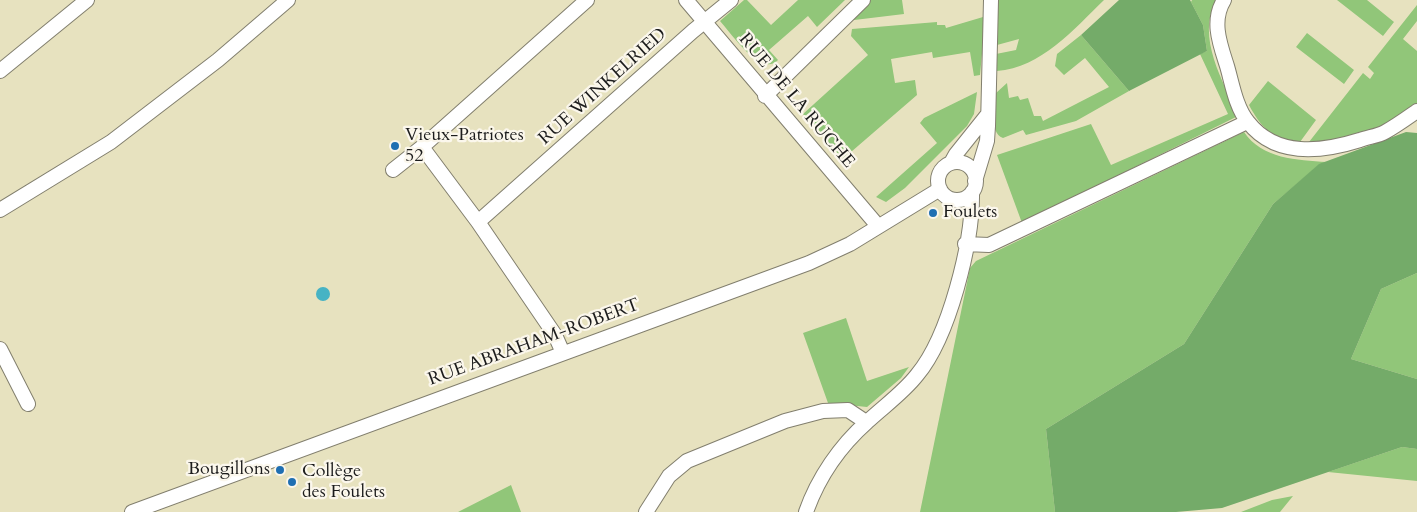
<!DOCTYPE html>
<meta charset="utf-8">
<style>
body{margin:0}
canvas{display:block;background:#e7e2bf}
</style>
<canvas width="1417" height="512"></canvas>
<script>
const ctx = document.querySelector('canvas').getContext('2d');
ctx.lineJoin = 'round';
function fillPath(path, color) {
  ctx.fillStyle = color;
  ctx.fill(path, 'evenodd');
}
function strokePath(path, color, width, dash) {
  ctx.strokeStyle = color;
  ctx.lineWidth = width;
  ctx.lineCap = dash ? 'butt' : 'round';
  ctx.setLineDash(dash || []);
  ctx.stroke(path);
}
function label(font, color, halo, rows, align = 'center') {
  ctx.font = font + ' Cardo,serif';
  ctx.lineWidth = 4.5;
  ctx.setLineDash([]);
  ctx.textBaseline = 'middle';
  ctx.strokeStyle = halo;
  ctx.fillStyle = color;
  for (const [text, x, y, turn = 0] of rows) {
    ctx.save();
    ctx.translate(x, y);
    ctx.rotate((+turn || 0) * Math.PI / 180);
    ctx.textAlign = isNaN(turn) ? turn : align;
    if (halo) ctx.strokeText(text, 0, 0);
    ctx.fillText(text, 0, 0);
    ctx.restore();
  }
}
fillPath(new Path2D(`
 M744 0H747L771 25 798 0H845L817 27 808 16 769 50 778 60C761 78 731 33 720 21Z
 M871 0H902L904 14 846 21Z
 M997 0H1104C1074 29 1041 68 997 71L996 54 1016 50 1019 39 997 45Z
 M1192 0H1216C1196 38 1223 80 1238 116L1022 223 997 155 1091 124 1111 165 1228 114 1200 54 1207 51 1203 25 1191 2Z
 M1337 0H1367L1394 22 1383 36Z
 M1417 5V21L1403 39 1417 51V105L1385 127 1311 146 1309 142 1363 73 1370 79 1374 73 1368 67Z
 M983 17 985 22 980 75 974 76 970 52 933 58 932 52 891 59 895 83 915 80 917 95 851 152 856 158 848 165 803 114 868 55 851 36 852 29 937 22V25H945L946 28Z
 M1307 33 1354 70 1344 84 1296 47Z
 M1081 35 1129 91 1076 121 1026 135 1023 130 1003 138C988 132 996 106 996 93L1007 83 1009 98 1018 96 1020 100 1028 98 1034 116H1041L1043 121 1109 87 1085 58 1064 75 1055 66 1057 54Z
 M1268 81 1316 120 1300 142C1274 142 1260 126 1249 105Z
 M977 92 974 114 967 126 905 188 886 202 876 197 937 143 920 123 924 118Z
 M1244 132C1262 159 1297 160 1327 162L1319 165 1273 204 1184 344 1046 429 1055 512H920L970 268 976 261Z
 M1417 273V379L1351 359 1381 289Z
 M846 318 867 381 909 367 901 378 867 407 828 403 803 333Z
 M1402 447 1417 449V481L1328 472Z
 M511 485 521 512H458Z
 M1293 496 1280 512H1241L1272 500Z`), '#91c679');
fillPath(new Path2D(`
 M1119 0H1190L1203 25 1207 51 1129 91 1081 35Z
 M1406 132 1417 133V273L1381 289 1351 359 1417 379V449L1402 447 1222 508 1176 512H1055L1046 429 1184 344 1273 204 1319 164Z`), '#74ab69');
fillPath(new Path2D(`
 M316 294a7 7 0 1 1 14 0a7 7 0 1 1-14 0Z`), '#47b3c4');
const street = new Path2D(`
 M686 0 878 226
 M1224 0C1211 21 1220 44 1227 66 1232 83 1236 108 1248 122 1276 158 1322 152 1360 140 1368 137 1378 136 1385 132 1396 126 1407 118 1417 111
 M0 71 87 0
 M765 96 863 0
 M422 147 478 222 555 335 563 353
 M938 181a19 19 0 1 1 38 0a19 19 0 1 1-38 0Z
 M951 163 956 154 988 114
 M393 170 422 147 587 0
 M975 181 987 141 988 126 991 0
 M0 210 111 142 218 60 288 0
 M478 222 693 31 731 0
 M965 244 989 245 1247 122
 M0 349 28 404
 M132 512 809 263 850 244 940 189
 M646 512 669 476 687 461 785 421 823 411 848 410 866 422
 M806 512C818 478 840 446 867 422 884 406 903 393 917 375 949 337 973 242 972 192`);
strokePath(street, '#827f6e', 16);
strokePath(street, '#fff', 14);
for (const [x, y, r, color] of [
 [395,146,5,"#1f6fb2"],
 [933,213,5,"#1f6fb2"],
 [280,470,5,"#1f6fb2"],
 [292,482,5,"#1f6fb2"]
]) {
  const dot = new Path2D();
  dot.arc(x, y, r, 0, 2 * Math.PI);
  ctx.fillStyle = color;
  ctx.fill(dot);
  strokePath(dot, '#fbf7ec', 2);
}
label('18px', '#1c1c1c', '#fbf7ec', [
 ["RUE WINKELRIED",603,87,-42],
 ["RUE DE LA RUCHE",796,101,50],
 ["RUE ABRAHAM-ROBERT",534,343,-20]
]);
label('18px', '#1c1c1c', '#fbf7ec', [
 ["Vieux-Patriotes",405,136],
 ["52",405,157],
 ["Foulets",943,213],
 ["Bougillons",270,470,"right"],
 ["Collège",302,472],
 ["des Foulets",302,493]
], 'left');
</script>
